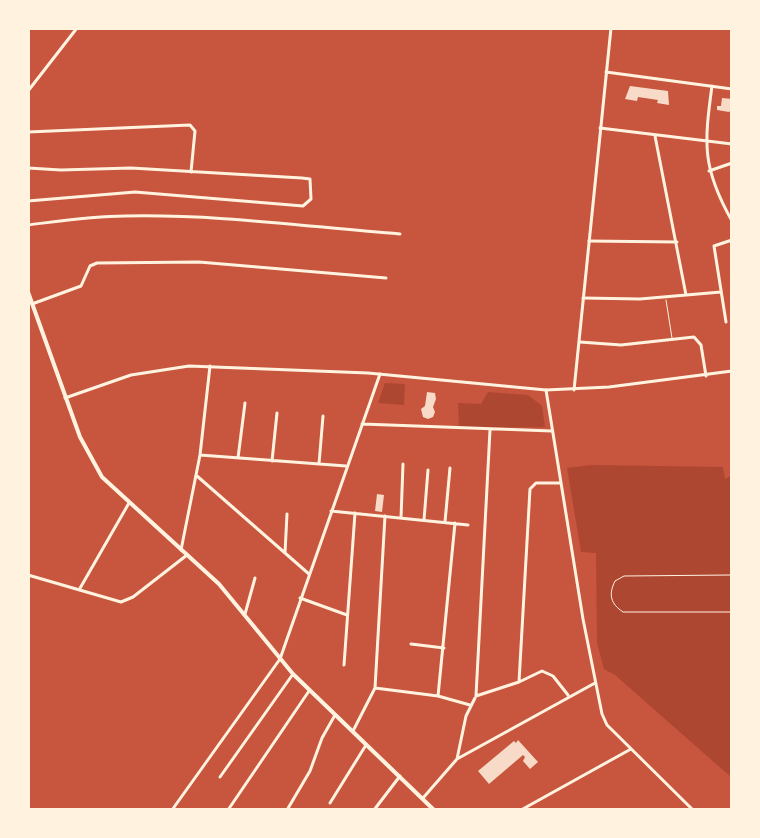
<!DOCTYPE html>
<style>
body{margin:0}
#map{position:relative;width:760px;height:838px;overflow:hidden;background:#c8553d;font-family:"PT Sans Narrow",sans-serif}
canvas{display:block}
.frame{position:absolute;inset:0;border:30px solid #fff3e0;pointer-events:none}
</style>
<div id="map">
<canvas width="760" height="838"></canvas>
<div class="frame"></div>
</div>
<script>
const ctx = document.querySelector('canvas').getContext('2d');
ctx.lineJoin = 'round';
function fillPath(path, color) {
  ctx.fillStyle = color;
  ctx.fill(path, 'evenodd');
}
function strokePath(path, color, width, dash) {
  ctx.strokeStyle = color;
  ctx.lineWidth = width;
  ctx.lineCap = dash ? 'butt' : 'round';
  ctx.setLineDash(dash || []);
  ctx.stroke(path);
}
fillPath(new Path2D(`
 M385 383 405 384 404 405 378 403Z
 M488 392 528 395 542 406 545 427 459 428 458 403 481 404Z
 M591 465 723 467 725 479 732 475V778L615 675 604 669 597 643 596 553 581 552 567 468Z`), '#ae4732');
fillPath(new Path2D(`
 M630 86 668 91 669 105 657 103 658 100 638 97 637 101 625 99Z
 M722 98 732 99V109L729 112 717 110V106H721Z
 M427 392 435 393 436 399 433 407 435 412 433 417 428 419 423 417 421 409 425 406Z
 M377 494 384 495 382 512 375 511Z
 M518 740 538 762 530 769 523 761 525 757 523 755 489 784 478 771 514 741 516 743Z`), '#f7dbc8');
strokePath(new Path2D(`
 M732 575 624 576 615 581C608 595 611 604 623 612H732`), '#fff3e0', 1);
strokePath(new Path2D(`
 M666 300 672 338`), '#fff3e0', 1);
strokePath(new Path2D(`
 M606 72 732 89
 M712 86C704 144 702 168 732 221
 M600 128 732 144
 M28 132 190 125 195 131 191 172
 M655 136 686 295
 M28 168 61 170 131 168 302 178 310 179 311 199 303 206 135 192 28 201
 M709 171 732 163
 M28 225C60 221 93 216 125 216 217 214 309 227 400 234
 M589 241 677 242
 M583 298 640 299 721 292
 M32 304 81 286 90 266 97 263 199 262 386 278
 M726 322 714 246 732 240
 M580 342 621 345 694 337 701 345 706 376
 M546 390 583 619 602 714 607 725 693 810
 M362 424 552 431
 M200 455 346 466
 M238 458 245 403
 M272 461 277 413
 M319 464 323 416
 M197 476 309 574
 M331 511 468 525
 M401 518 403 464
 M424 520 428 470
 M445 522 450 468
 M181 550 200 455 210 366
 M285 553 287 514
 M28 575 121 602 133 597 187 555
 M79 590 129 503
 M300 598 347 615
 M245 614 255 578
 M411 644 444 648
 M344 665 355 513
 M519 682 530 489 536 483H561
 M375 688 438 696 470 705
 M438 696 455 523
 M476 696 490 430
 M476 696 519 682 542 671 553 676 568 695
 M353 731 375 688 385 516
 M457 759 466 716 475 698
 M220 777 293 674
 M423 798 457 759 595 683
 M330 803 366 745
 M172 810 280 659 380 374
 M228 810 309 691
 M287 810 310 771 322 738 335 715
 M374 810 400 776
 M521 810 631 749`), '#fff3e0', 3);
strokePath(new Path2D(`
 M28 91 77 28
 M574 390 611 28
 M65 398 131 375 189 366 368 373 546 390 609 387 732 371`), '#fff3e0', 3);
strokePath(new Path2D(`
 M28 292 80 437 102 477 219 584 293 674 434 810`), '#fff3e0', 4);
</script>
